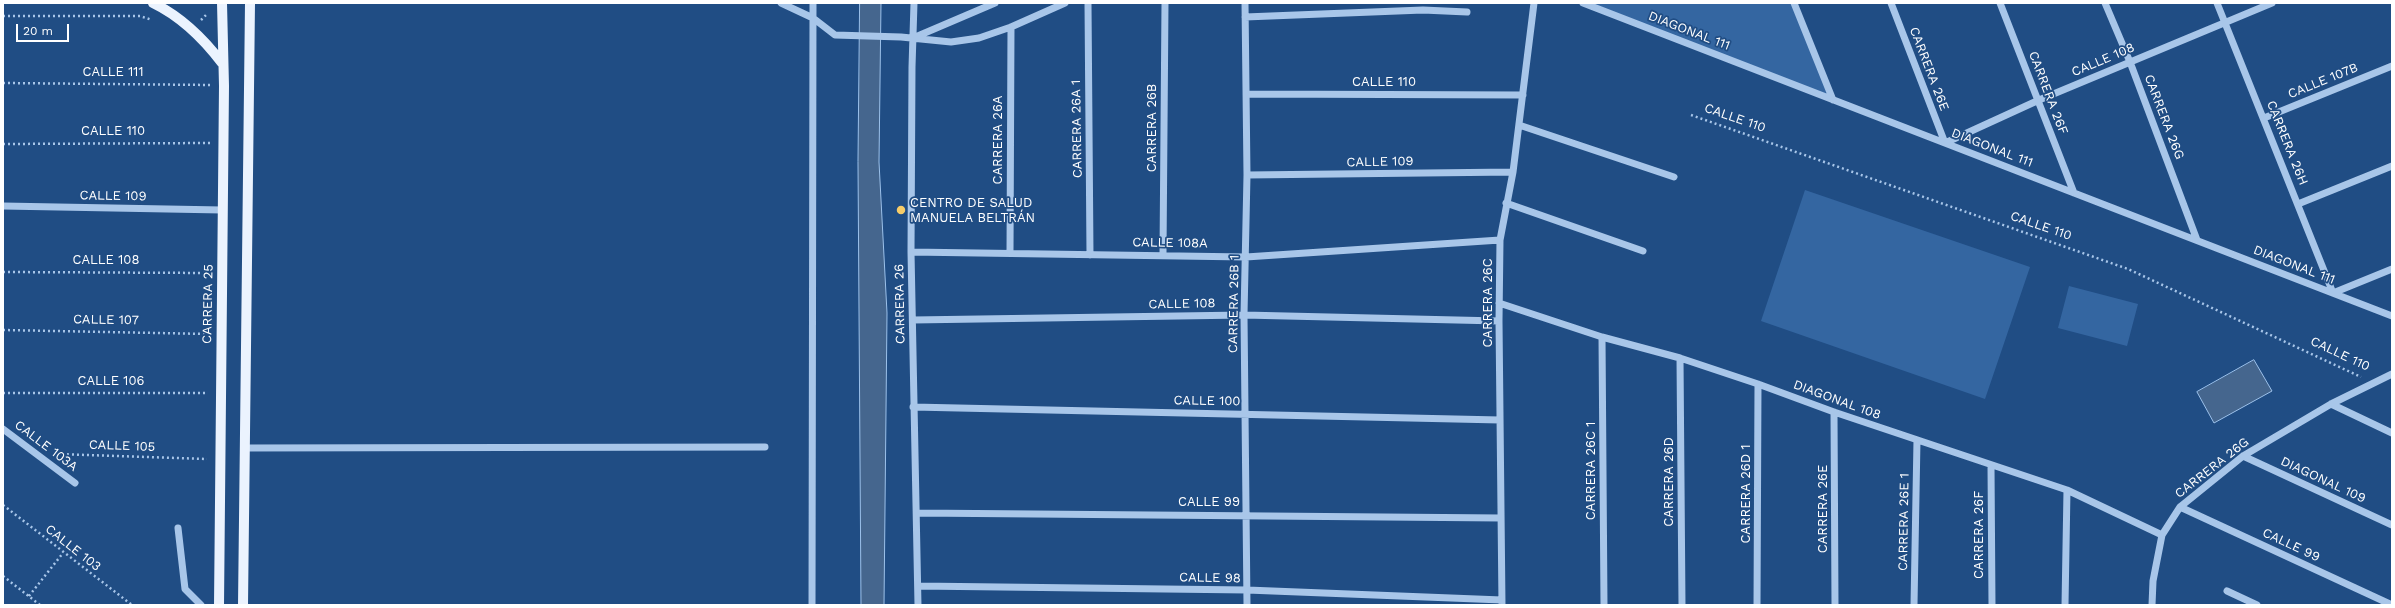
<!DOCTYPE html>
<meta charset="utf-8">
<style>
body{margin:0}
#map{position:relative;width:2395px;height:608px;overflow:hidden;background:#204d84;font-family:"Work Sans",sans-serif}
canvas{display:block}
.frame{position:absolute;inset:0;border:4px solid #fff;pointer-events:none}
.scale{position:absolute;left:16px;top:24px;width:53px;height:18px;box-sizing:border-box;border:2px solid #fff;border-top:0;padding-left:5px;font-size:12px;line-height:14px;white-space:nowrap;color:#fff;-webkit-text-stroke:3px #204d84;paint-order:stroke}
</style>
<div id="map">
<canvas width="2395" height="608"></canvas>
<div class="frame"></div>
<div class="scale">20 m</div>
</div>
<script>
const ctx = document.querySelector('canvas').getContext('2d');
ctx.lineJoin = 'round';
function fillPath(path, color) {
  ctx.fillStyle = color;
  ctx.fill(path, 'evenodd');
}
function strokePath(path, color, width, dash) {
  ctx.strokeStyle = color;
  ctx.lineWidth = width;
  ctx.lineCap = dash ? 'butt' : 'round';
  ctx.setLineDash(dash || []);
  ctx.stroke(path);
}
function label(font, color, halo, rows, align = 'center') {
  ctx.font = font + ' "Work Sans",sans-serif';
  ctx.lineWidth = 3.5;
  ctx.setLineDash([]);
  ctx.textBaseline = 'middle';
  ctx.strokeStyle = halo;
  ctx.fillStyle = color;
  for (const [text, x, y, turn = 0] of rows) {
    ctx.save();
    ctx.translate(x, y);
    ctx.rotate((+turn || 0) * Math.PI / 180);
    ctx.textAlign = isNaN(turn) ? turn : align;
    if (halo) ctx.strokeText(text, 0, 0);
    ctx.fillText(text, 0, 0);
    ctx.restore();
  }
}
fillPath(new Path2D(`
 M1583 3H1794L1833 100Z
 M1805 190 2030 267 1985 399 1761 321Z
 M2069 286 2138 304 2127 346 2058 328Z`), '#3466a1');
const water = new Path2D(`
 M860 3H881L879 162 887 313 884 605H861L858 162Z
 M2254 360 2272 391 2214 423 2197 392Z`);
fillPath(water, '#45668e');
strokePath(water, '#9cc1ea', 1);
strokePath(new Path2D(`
 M3 16H140L152 20
 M201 20 208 13
 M3 83 211 85
 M1691 115 2128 269 2361 377
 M3 144 210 143
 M3 272 209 273
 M3 330 208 334
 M3 393H207
 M57 454 207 459
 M3 505 132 605
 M3 576 40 605
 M29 596 63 553`), '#a8c6e9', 2.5, [2, 3]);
strokePath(new Path2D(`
 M781 3 813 18 835 35 901 37 951 42 979 38 1011 27 1065 3
 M914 3 912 67 911 252 918 605
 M1088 3 1090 255
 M1245 3 1247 175 1244 315 1247 605
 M1583 3 2392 316
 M1794 3 1833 100
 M1891 3 1945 143 2039 100 2272 3
 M2000 3 2074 193
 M2105 3 2130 62 2197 240
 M2217 3 2333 293 2392 269
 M1245 17 1423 10 1467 12
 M913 38 995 3
 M1246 94 1523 95
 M2264 118 2392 66
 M1519 125 1674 177
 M1247 175 1513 172
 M1506 203 1643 251
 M2298 204 2392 166
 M3 206 222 210
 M911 252 1246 257 1500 240
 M1010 253 1011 27
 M1163 254 1165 3
 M1499 303 1602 337 1680 358 1758 384 1834 412 2067 490 2162 535
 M913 320 1244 315 1499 321
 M1602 337 1604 605
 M1680 358 1682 605
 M2331 404 2392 433
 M913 407 1500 420
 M1834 412 1835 605
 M3 429 75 483
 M245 448 765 447
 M2243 456 2392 525
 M1991 466 1992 605
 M2180 507 2392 605
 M917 513 1501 518
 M178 528 185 589 201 605
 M918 586 1247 590 1502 600
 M2227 591 2257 605
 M812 605 813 3
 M1502 605 1499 321 1500 240 1513 172 1534 3
 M1757 605 1758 384
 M1914 605 1917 440
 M2065 605 2067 490
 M2152 605 2153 581 2162 535 2180 507 2243 456 2331 404 2392 374`), '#a8c6e9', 7);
strokePath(new Path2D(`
 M153 3C182 17 203 38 222 63
 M219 605 224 86 222 3
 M243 605 250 3`), '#ebf3fe', 10);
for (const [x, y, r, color] of [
 [901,210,5,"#f6cc69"]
]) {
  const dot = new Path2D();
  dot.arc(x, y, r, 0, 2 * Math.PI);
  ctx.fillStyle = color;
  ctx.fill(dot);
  strokePath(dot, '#204d84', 1.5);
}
label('13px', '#fff', '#204d84', [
 ["DIAGONAL 111",1689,31,21],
 ["CALLE 108",2103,60,-23],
 ["CARRERA 26E",1929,69,69],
 ["CALLE 111",113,72],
 ["CALLE 107B",2323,81,-22],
 ["CALLE 110",1384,82],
 ["CARRERA 26F",2048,93,69],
 ["CARRERA 26G",2164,117,69],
 ["CALLE 110",1735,118,19],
 ["CARRERA 26B",1152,128,-90],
 ["CARRERA 26A 1",1077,129,-91],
 ["CALLE 110",113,131],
 ["CARRERA 26A",998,140,-90],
 ["CARRERA 26H",2287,143,68],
 ["DIAGONAL 111",1992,148,21],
 ["CALLE 109",1380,162,-1],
 ["CALLE 109",113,196,1],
 ["CALLE 110",2041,226,19],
 ["CALLE 108A",1170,243,1],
 ["CALLE 108",106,260],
 ["DIAGONAL 111",2294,265,21],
 ["CARRERA 26C",1488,303,-90],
 ["CARRERA 25",208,304,-89],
 ["CARRERA 26",900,304,-91],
 ["CALLE 108",1182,304,-1],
 ["CARRERA 26B 1",1234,304,-89],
 ["CALLE 107",106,320,1],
 ["CALLE 110",2340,354,25],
 ["CALLE 106",111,381],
 ["DIAGONAL 108",1837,400,20],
 ["CALLE 100",1207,401,1],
 ["CALLE 103A",46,446,37],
 ["CALLE 105",122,446,2],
 ["CARRERA 26G",2212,468,-38],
 ["CARRERA 26C 1",1591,471,-90],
 ["DIAGONAL 109",2323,480,25],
 ["CARRERA 26D",1669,482,-90],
 ["CARRERA 26D 1",1746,494,-90],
 ["CALLE 99",1209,502],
 ["CARRERA 26E",1823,509,-90],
 ["CARRERA 26E 1",1904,522,-89],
 ["CARRERA 26F",1979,535,-90],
 ["CALLE 99",2291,545,25],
 ["CALLE 103",73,548,38],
 ["CALLE 98",1210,578,1]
]);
label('13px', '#fff', '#204d84', [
 ["CENTRO DE SALUD",910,203],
 ["MANUELA BELTRÁN",910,218]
], 'left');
</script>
